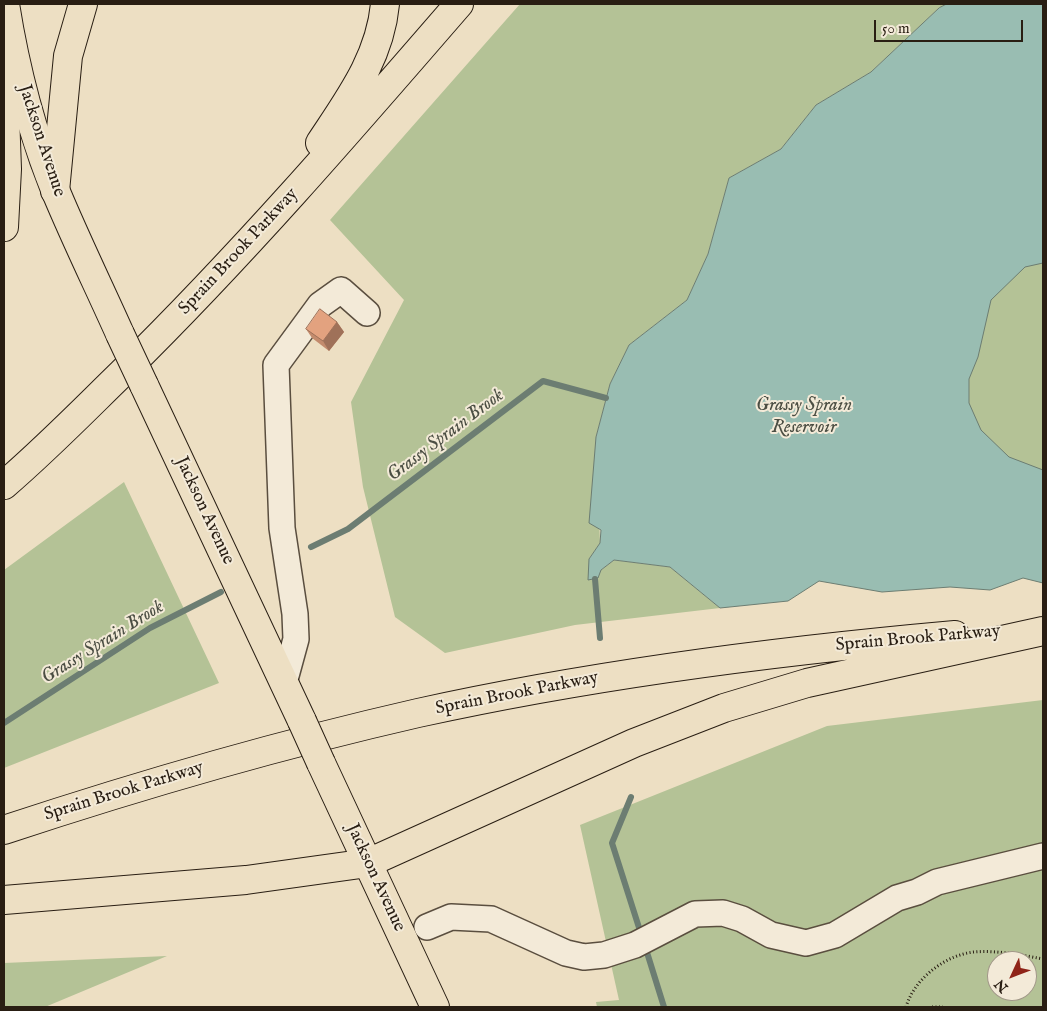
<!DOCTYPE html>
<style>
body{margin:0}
#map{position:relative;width:1047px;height:1011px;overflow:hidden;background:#eddfc3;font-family:"IM FELL English",serif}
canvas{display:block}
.frame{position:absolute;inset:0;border:5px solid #291e13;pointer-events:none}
.north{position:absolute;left:987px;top:951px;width:50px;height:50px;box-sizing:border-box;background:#f3ead8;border:1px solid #a29889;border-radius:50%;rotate:227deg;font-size:14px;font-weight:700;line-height:20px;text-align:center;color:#291e13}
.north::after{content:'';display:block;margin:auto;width:18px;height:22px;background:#8f2418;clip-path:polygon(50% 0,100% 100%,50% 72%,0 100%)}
.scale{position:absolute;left:874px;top:20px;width:149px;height:22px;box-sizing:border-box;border:2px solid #291e13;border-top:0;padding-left:6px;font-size:15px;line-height:18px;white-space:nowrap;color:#291e13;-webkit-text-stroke:4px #f3ead8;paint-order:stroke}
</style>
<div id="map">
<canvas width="1047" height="1011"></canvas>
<div class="frame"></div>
<div class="north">N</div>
<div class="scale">50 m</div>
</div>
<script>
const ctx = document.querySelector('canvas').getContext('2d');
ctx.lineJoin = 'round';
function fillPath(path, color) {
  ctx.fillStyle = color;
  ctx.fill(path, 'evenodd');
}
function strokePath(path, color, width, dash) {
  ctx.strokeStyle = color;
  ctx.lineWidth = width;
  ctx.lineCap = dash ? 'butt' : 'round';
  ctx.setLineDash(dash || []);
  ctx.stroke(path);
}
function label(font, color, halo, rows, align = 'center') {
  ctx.font = font + ' "IM FELL English",serif';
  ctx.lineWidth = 4;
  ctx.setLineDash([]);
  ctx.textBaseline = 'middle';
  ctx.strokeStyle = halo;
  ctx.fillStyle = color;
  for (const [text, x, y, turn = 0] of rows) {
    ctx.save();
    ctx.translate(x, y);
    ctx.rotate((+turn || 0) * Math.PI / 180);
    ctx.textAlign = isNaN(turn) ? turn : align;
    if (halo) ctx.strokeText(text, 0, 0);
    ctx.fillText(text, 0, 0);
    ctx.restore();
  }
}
fillPath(new Path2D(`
 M520 4H947L939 8 871 72 816 105 781 149 729 178 708 254 687 300 629 345 610 384 596 437 600 543 589 559 601 570 614 560 670 567 720 608 575 625 445 653 395 617 363 487 351 402 404 300 330 220Z
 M1043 216V491L976 463 915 330Z
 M124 482 219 683 4 768V570Z
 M1043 700V1007H597L596 1002 619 1000 580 825 827 726ZM997 961H1027V991H997Z
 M167 956 45 1007H4V963Z`), '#b4c296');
const water = new Path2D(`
 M947 4H1043V263L1025 267 991 300 978 357 969 379V403L981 430 1009 457 1043 470V583L1023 578 990 590 950 587 882 592 819 581 788 601 720 608 670 567 614 560 601 570 598 578 588 580 589 559 600 543 601 530 589 523 596 437 610 384 629 345 687 300 708 254 729 178 781 149 816 105 871 72 939 8Z`);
fillPath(water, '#99bdb2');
strokePath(water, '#6c7d72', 1);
strokePath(new Path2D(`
 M311 547 348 529 543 381 606 398
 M595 579 600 638
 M4 723 150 628 221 592
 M631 797 612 843 642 937
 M645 946 664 1007`), '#6c7d72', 6);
const minor = new Path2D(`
 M284 683 296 639 295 614 282 528 276 365 320 305 341 290 367 313
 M427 927 451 917 491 919 566 953 584 957 604 955 635 945 695 914 723 913 742 919 771 935 806 943 835 935 897 898 917 892 937 882 1043 856`);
const major = new Path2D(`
 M5 4C15 67 32 133 56 192 76 240 99 287 120 334
 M144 385 302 721
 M321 763 435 1007`);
const highway = new Path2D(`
 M4 86 7 169 4 227
 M320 143C349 99 380 58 385 4
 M55 191 68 56 83 4
 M4 485C45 450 83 411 122 373 241 256 350 130 459 4
 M4 830C140 785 278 745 418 713 595 674 775 651 955 635
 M4 900 246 880 368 863 634 743 724 708 807 683 1043 631`);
strokePath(minor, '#5a4e3f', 28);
strokePath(major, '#291e13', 30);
strokePath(highway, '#291e13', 30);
strokePath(new Path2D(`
 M906 1007C914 979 945 955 974 952 996 950 1022 955 1043 959
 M932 1007H943`), '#291e13', 3, [1, 2.5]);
strokePath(minor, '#f3ead8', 25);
strokePath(major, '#eddfc3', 28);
strokePath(highway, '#eddfc3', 28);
const majorBridge = new Path2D(`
 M120 334 144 385
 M302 721 321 763`);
strokePath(majorBridge, '#291e13', 30, []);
strokePath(majorBridge, '#eddfc3', 28);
fillPath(new Path2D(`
 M337 322 344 332 329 351 312 338 306 329Z`), '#c38b6d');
fillPath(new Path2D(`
 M337 322 344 332 329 351 323 341Z`), '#9f7159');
const building = new Path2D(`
 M320 309 337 322 323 341 306 329Z`);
fillPath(building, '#e3a27f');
strokePath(building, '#9f7159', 1);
label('18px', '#291e13', '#f3ead8', [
 ["Jackson Avenue",41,141,72],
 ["Sprain Brook Parkway",239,252,-47],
 ["Jackson Avenue",204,511,65],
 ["Sprain Brook Parkway",918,639,-5],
 ["Sprain Brook Parkway",517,694,-11],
 ["Sprain Brook Parkway",124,792,-17],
 ["Jackson Avenue",375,878,65]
]);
label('italic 19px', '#4b4e43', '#f3ead8', [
 ["Grassy Sprain",804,406],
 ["Reservoir",804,428],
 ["Grassy Sprain Brook",446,436,-37],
 ["Grassy Sprain Brook",103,643,-32]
]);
</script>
